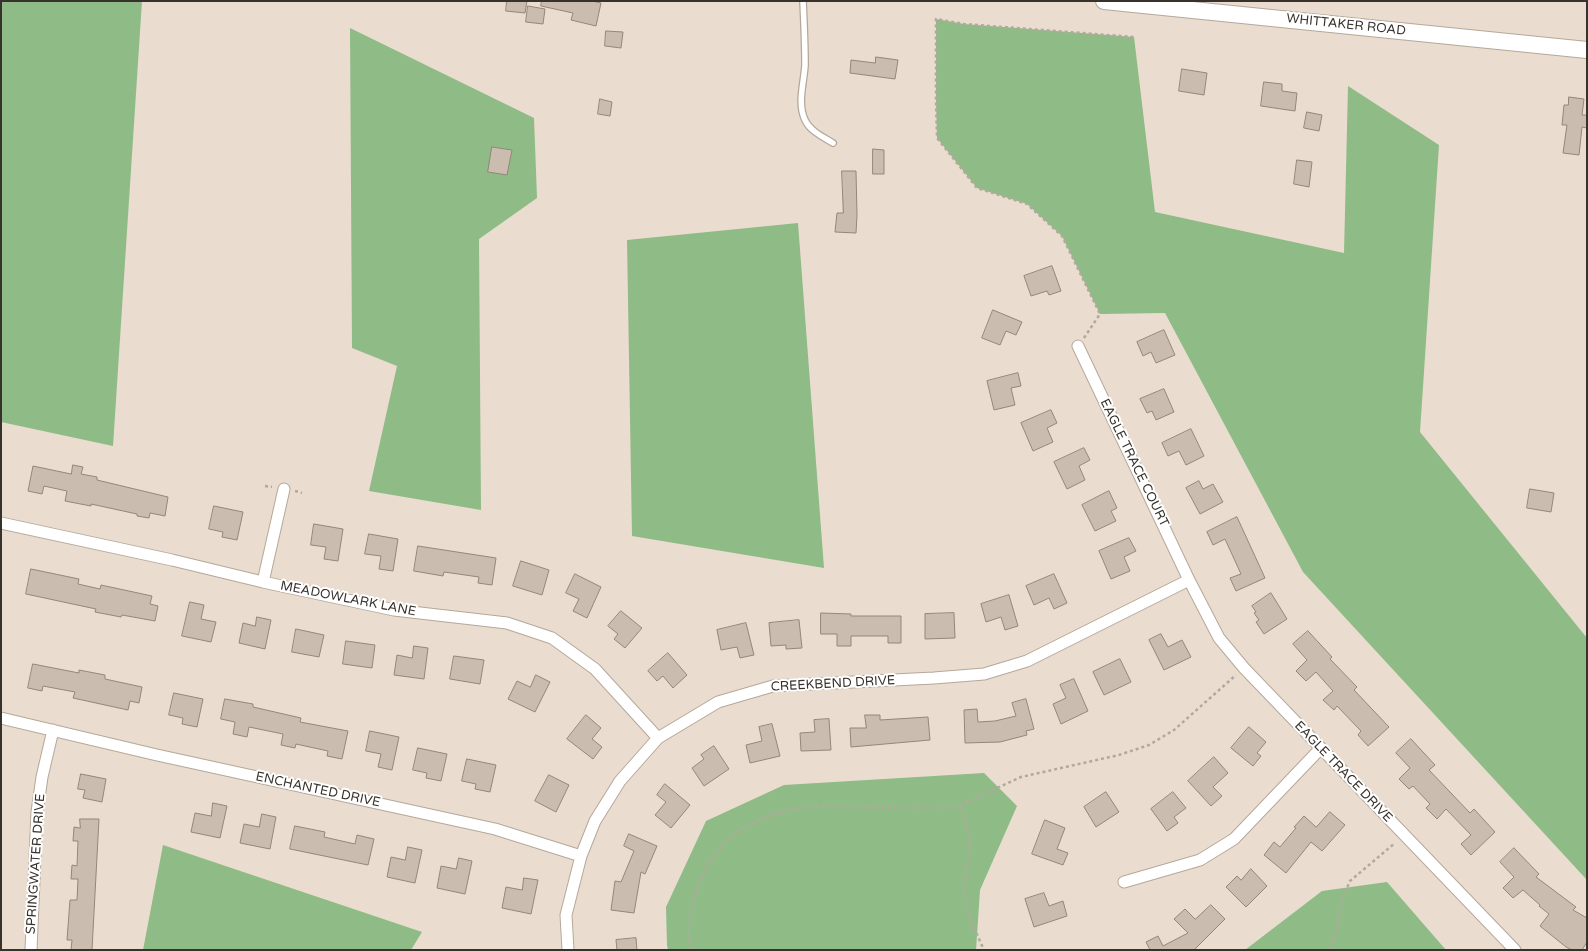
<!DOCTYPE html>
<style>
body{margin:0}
#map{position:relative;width:1588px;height:951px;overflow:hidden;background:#eaddcf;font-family:"Varela Round",sans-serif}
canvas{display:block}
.frame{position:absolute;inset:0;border:2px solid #37322c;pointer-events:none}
</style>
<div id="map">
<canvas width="1588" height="951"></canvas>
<div class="frame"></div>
</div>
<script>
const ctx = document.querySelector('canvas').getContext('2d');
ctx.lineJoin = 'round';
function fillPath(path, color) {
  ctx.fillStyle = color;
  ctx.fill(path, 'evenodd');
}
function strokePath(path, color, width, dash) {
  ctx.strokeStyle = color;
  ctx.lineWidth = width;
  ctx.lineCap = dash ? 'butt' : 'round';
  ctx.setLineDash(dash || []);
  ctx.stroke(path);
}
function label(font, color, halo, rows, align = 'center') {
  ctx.font = font + ' "Varela Round",sans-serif';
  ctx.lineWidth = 4;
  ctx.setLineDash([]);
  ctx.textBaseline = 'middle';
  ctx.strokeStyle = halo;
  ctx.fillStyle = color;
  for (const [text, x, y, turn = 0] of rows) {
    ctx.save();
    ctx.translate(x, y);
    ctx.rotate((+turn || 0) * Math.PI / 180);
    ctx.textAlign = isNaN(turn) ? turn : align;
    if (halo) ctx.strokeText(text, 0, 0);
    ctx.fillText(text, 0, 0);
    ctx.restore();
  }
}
fillPath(new Path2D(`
 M1 1H142L113 446 1 422Z
 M936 19 964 24 1134 37 1155 212 1344 253 1348 86 1439 145 1420 432 1587 638V880L1303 572 1165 313 1100 314 1062 236 1027 204 977 188 937 138 936 102Z
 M350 28 534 118 537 198 479 239 481 510 369 491 397 366 352 348Z
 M798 223 824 568 632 536 627 240Z
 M984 773 1017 806 980 890 976 950H668L667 945 666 907 706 821 784 785Z
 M163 845 422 932 411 950H143Z
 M1387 882 1446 950H1245L1322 891Z`), '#8ebb86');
const building = new Path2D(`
 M507 1H527L525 13 506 11Z
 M542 1H592L601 3 596 26 571 20 573 13 541 6Z
 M528 6 545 9 543 24 526 22Z
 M606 31 623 32 621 48 605 46Z
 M876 57 898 60 895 79 850 73 851 60 875 63Z
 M1182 69 1207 73 1204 95 1179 91Z
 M1264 82 1282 84V91L1297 93 1295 111 1261 106Z
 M1569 97 1584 99 1582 115H1587V128L1582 127 1579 155 1563 153 1567 125H1562L1564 105H1568Z
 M600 99 612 102 610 116 598 114Z
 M1307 112 1322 115 1319 131 1304 128Z
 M492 147 512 150 507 175 488 172Z
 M873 149 884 150V174H873Z
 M1297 160 1312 162 1309 187 1294 184Z
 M842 171H856L857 215 856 233 835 232 837 213H843Z
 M1052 266 1061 291 1049 295 1047 291 1031 296 1024 276Z
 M993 310 1022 322 1016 335 1006 331 1000 345 982 338Z
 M1164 330 1175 355 1156 363 1151 352 1143 356 1137 342Z
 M1018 373 1021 386 1011 388 1015 405 994 410 987 381Z
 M1164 389 1174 412 1156 420 1152 411 1147 413 1140 399Z
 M1051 410 1057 423 1047 428 1053 442 1033 451 1021 423Z
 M1191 429 1204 456 1186 465 1179 451 1168 456 1162 443Z
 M1084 448 1090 460 1079 466 1085 480 1067 489 1054 462Z
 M73 465 83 467 81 474 97 477V480L168 497 165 516 150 513 149 518 137 516V514L91 504V506L65 501 67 491 44 486 42 494 28 491 33 466 71 474Z
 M1199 481 1203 489 1213 484 1223 502 1200 514 1186 488Z
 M1530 489 1554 493 1551 512 1527 508Z
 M1109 491 1117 508 1111 511 1116 521 1095 531 1082 505Z
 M214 506 243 512 237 540 222 537 223 532 209 529Z
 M1237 517 1265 578 1236 591 1230 578 1241 574 1225 539 1213 545 1207 532Z
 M314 524 343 529 338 561 324 559 326 547 311 545Z
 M369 534 398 539 393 571 379 569 381 556 365 554Z
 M1129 538 1136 551 1124 557 1130 571 1111 579 1099 551Z
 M418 546 496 558 492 585 478 583 479 577 444 572 443 576 414 571Z
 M521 561 549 570 542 595 513 586Z
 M31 569 79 579 78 584 100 589 101 585 152 596 150 604 158 606 155 621 122 615 121 617 95 612 96 609 26 594Z
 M575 574 601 587 587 618 573 611 579 599 566 593Z
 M1054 574 1067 603 1054 609 1049 598 1034 605 1026 586Z
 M1271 593 1287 619 1264 634 1256 622 1259 620 1254 613 1256 612 1252 606Z
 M1009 595 1018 626 1005 630 1001 617 986 622 981 604Z
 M190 602 204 605 201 619 216 622 211 642 182 636Z
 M621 611 642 628 625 648 614 639 618 634 608 626Z
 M821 613 851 614V616H901V643H888V636H851V646H837V634H821Z
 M954 613 955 638 925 639V614Z
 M257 617 271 620 265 649 239 643 243 623 255 626Z
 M799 620 802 648 786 649V645L771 646 769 623Z
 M746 623 754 655 740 658 737 647 721 650 717 630Z
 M296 629 324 635 319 657 292 652Z
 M1308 631 1332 657 1330 659 1357 687 1354 690 1389 727 1368 746 1358 735 1361 731 1337 706 1334 710 1323 700 1333 691 1316 672 1306 681 1296 671 1307 660 1293 644Z
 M1161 634 1168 647 1182 640 1191 657 1164 670 1149 640Z
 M346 641 375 645 372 668 343 664Z
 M414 646 428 648 424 679 394 675 397 655 412 658Z
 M668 653 687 675 673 688 663 676 657 681 648 671Z
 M454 656 484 660 480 684 450 679Z
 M1120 659 1131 682 1104 695 1093 672Z
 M33 664 79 673V670L105 675V679L142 687 139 703 130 701 128 710 73 698 75 692 43 686 42 691 28 688Z
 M536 675 550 682 535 712 508 699 517 681 530 687Z
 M1074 679 1088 711 1061 724 1053 704 1066 698 1060 685Z
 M174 693 203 699 197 727 182 724 183 718 169 715Z
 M225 699 253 704V707L301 718 300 722 348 731 342 759 327 756 328 751 296 744 295 748 281 745 283 734 249 727 247 737 233 734 235 722 221 719Z
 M1026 699 1034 729 1026 731 1027 735 1000 742 965 743 964 710 977 709 978 722 995 721 1016 716 1012 703Z
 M586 715 601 728 592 739 602 747 593 759 567 739Z
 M865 715H880V720L928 717 930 740 851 747 850 728H866Z
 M829 719 831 750 801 751 800 733 815 732 814 720Z
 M772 724 780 756 750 763 746 745 762 741 759 727Z
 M1249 727 1266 742 1257 753 1261 756 1253 766 1231 748Z
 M370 731 399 737 392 770 378 767 381 754 366 751Z
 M1411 739 1435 765 1429 770 1470 813 1474 809 1495 832 1471 855 1461 844 1471 835 1446 809 1437 819 1426 808 1430 804 1413 786 1409 789 1399 779 1410 768 1396 753Z
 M714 746 729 769 704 786 692 768 704 759 701 755Z
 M418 748 447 754 441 781 426 778 427 773 413 770Z
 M1214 757 1228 773 1213 787 1222 796 1211 806 1188 781Z
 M467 759 496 765 490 792 475 789 476 784 462 781Z
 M81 774 106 779 102 802 83 798 85 790 78 789Z
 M549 775 569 785 556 812 535 801Z
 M665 784 690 805 671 828 655 815 666 802 657 795Z
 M1106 792 1119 812 1096 827 1084 807Z
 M1173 792 1186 808 1174 817 1178 823 1167 831 1151 809Z
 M213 803 227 806 220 838 191 832 195 813 211 816Z
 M1330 812 1345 825 1322 851 1311 842 1286 873 1264 855 1274 842 1280 847 1296 828 1294 827 1304 816 1316 827Z
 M262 814 276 817 270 849 240 843 244 824 259 827Z
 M80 819H99L92 950H71L72 940H67L70 900H77L78 879H71L72 865 77 866 78 841H73L74 827 80 828Z
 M1045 820 1065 828 1057 849 1068 853 1063 865 1032 854Z
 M295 826 325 832 324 837 355 844 357 835 374 839 368 865 290 849Z
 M629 834 657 846 645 874 641 872 634 913 611 910 615 881 621 882 634 851 624 846Z
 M408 847 422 850 415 883 387 877 391 857 405 860Z
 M1514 848 1539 874 1536 877 1576 907 1573 910 1587 918V942L1582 950H1572L1566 947 1540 926 1549 914 1539 906 1540 905 1523 890 1513 898 1503 888 1514 877 1500 862Z
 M459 858 472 861 465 894 437 888 441 866 456 869Z
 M1251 869 1267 886 1246 907 1226 887 1237 876 1241 880Z
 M524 878 538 880 531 914 502 908 506 887 522 890Z
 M1044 893 1049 906 1063 901 1067 916 1034 927 1025 899Z
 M1211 905 1225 919 1194 950H1150L1146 942 1158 936 1163 946 1188 933 1174 919 1185 909 1195 919Z
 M636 938 637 950H617L616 940Z`);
fillPath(building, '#cabdb0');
strokePath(building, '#93877a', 1);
const service = new Path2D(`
 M803 1C804 22 805 44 805 65 804 83 797 103 805 120 810 131 823 137 833 143`);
const minor = new Path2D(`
 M1078 346 1189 580 1219 638 1244 668 1515 950
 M1 523 172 560 263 582 394 610 507 623 552 638 595 669 658 738
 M263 582 284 489
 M1 718 157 755 495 829 581 856
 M1124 882 1200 860 1234 839 1320 749
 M31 950 37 812 42 777 53 730
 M568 950 566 915 581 856 595 821 620 781 658 738 718 702 773 686 934 678 984 674 1027 661 1189 580`);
const secondary = new Path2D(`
 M1104 1 1587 50`);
strokePath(service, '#b5a89a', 8);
strokePath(minor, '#b5a89a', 13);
strokePath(secondary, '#b5a89a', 18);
strokePath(new Path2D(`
 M1084 338 1100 314 1062 236 1027 204 977 188 937 138 936 102V19L964 24 1134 37
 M265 486 272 487
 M295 491 302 493
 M960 805 967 824 970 846 964 890 969 917 984 950
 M690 950C687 922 690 908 700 882 715 841 748 819 790 810 815 804 843 807 869 807 895 808 921 808 947 808L960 805 1021 777 1119 755 1149 745 1174 730 1236 675
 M1329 950 1336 932 1342 899 1350 881 1395 843`), '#b3a89d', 2.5, [3, 3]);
strokePath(service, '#fff', 5.5);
strokePath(minor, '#fff', 11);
strokePath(secondary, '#fff', 16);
label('13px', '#37322c', '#fff', [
 ["WHITTAKER ROAD",1346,25,6],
 ["EAGLE TRACE COURT",1134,463,64],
 ["MEADOWLARK LANE",348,599,11],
 ["CREEKBEND DRIVE",833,684,-3],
 ["EAGLE TRACE DRIVE",1343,772,46],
 ["ENCHANTED DRIVE",318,790,12],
 ["SPRINGWATER DRIVE",36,864,-86]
]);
</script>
